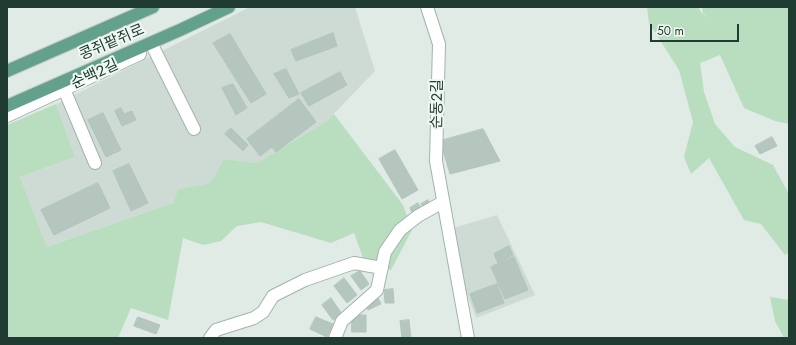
<!DOCTYPE html>
<meta charset="utf-8">
<style>
body{margin:0}
#map{position:relative;width:796px;height:345px;overflow:hidden;background:#e0ebe5;font-family:Jost,sans-serif}
canvas{display:block}
.frame{position:absolute;inset:0;border:8px solid #203b32;pointer-events:none}
.scale{position:absolute;left:650px;top:24px;width:89px;height:18px;box-sizing:border-box;border:2px solid #203b32;border-top:0;padding-left:5px;font-size:12px;line-height:14px;white-space:nowrap;color:#203b32;-webkit-text-stroke:3px #f0f8f3;paint-order:stroke}
</style>
<div id="map">
<canvas width="796" height="345"></canvas>
<div class="frame"></div>
<div class="scale">50 m</div>
</div>
<script>
const ctx = document.querySelector('canvas').getContext('2d');
ctx.lineJoin = 'round';
function fillPath(path, color) {
  ctx.fillStyle = color;
  ctx.fill(path, 'evenodd');
}
function strokePath(path, color, width, dash) {
  ctx.strokeStyle = color;
  ctx.lineWidth = width;
  ctx.lineCap = dash ? 'butt' : 'round';
  ctx.setLineDash(dash || []);
  ctx.stroke(path);
}
function label(font, color, halo, rows, align = 'center') {
  ctx.font = font + ' Jost,"Noto Sans KR",sans-serif';
  ctx.lineWidth = 4;
  ctx.setLineDash([]);
  ctx.textBaseline = 'middle';
  ctx.strokeStyle = halo;
  ctx.fillStyle = color;
  for (const [text, x, y, turn = 0] of rows) {
    ctx.save();
    ctx.translate(x, y);
    ctx.rotate((+turn || 0) * Math.PI / 180);
    ctx.textAlign = isNaN(turn) ? turn : align;
    if (halo) ctx.strokeText(text, 0, 0);
    ctx.fillText(text, 0, 0);
    ctx.restore();
  }
}
fillPath(new Path2D(`
 M250 7H355L375 71 327 121 257 163 224 159 210 183 178 189 173 203 47 247 20 177 75 157 56 104Z
 M497 215 535 295 476 318 465 289 453 228Z`), '#cedbd4');
fillPath(new Path2D(`
 M647 7H699L700 11 711 21 703 13 702 7H789V124L775 121 744 108 720 55 700 63 704 92 715 124 735 147 773 165 789 194V252L785 255 761 224 744 220 709 158 691 174 684 157 693 122 679 70 649 23Z
 M56 104 75 157 20 177 47 247 173 203 178 189 210 183 224 159 257 163 327 121 334 114 403 205 412 230 391 270 363 258 354 233 331 243 261 222 237 226 221 241 203 245 183 238 168 320 131 308 118 338H7V125Z
 M770 297 789 300V338H784L775 321Z`), '#b8ddbf');
const building = new Path2D(`
 M333 33 337 46 296 61 291 50Z
 M230 34 266 94 251 103 213 43Z
 M286 69 299 94 289 98 274 74Z
 M340 72 347 85 309 106 301 93Z
 M233 84 247 108 236 115 222 88Z
 M299 99 316 122 276 152 272 147 260 156 247 139Z
 M121 108 124 114 132 111 136 120 122 126 115 111Z
 M103 113 121 150 106 157 88 120Z
 M231 128 248 145 243 151 225 134Z
 M483 129 500 161 450 174 440 141Z
 M772 137 777 146 760 154 755 146Z
 M395 150 418 190 402 199 379 159Z
 M129 164 148 203 131 211 113 171Z
 M98 183 110 208 54 235 41 210Z
 M428 200 430 205 424 209 421 204Z
 M418 203 422 210 413 215 410 208Z
 M509 246 513 255 498 263 494 254Z
 M514 257 528 290 505 299 491 267Z
 M360 271 369 284 361 290 351 276Z
 M344 278 357 295 347 303 334 286Z
 M497 284 504 303 477 313 470 294Z
 M393 289 394 303H385L384 290Z
 M331 298 342 314 333 320 322 305Z
 M378 298 381 304 368 310 366 303Z
 M352 315H366V332H352Z
 M138 317 160 325 156 334 134 326Z
 M316 317 333 324 327 337 310 329Z
 M409 320 411 338H402L400 321Z`);
fillPath(building, '#b5c6be');
strokePath(building, '#b2c5bc', 1);
const minor = new Path2D(`
 M427 7 439 44 436 161 468 338
 M153 47 194 129
 M64 89 95 163
 M7 116 140 54
 M210 338 216 330 254 318 263 312 273 296 305 280 354 263 382 268
 M335 338 342 321 377 290 385 252 400 230 418 216 443 202`);
const major = new Path2D(`
 M7 71 153 7
 M7 106 180 30 229 7`);
strokePath(minor, '#a3b3ac', 14);
strokePath(major, '#c1c8c6', 14);
strokePath(minor, '#fff', 12);
strokePath(major, '#63a18d', 12);
label('15px', '#203b32', '#f0f8f3', [
 ["콩쥐팥쥐로",112,43,-23],
 ["순백2길",95,75,-25],
 ["순동2길",438,104,-89]
]);
</script>
